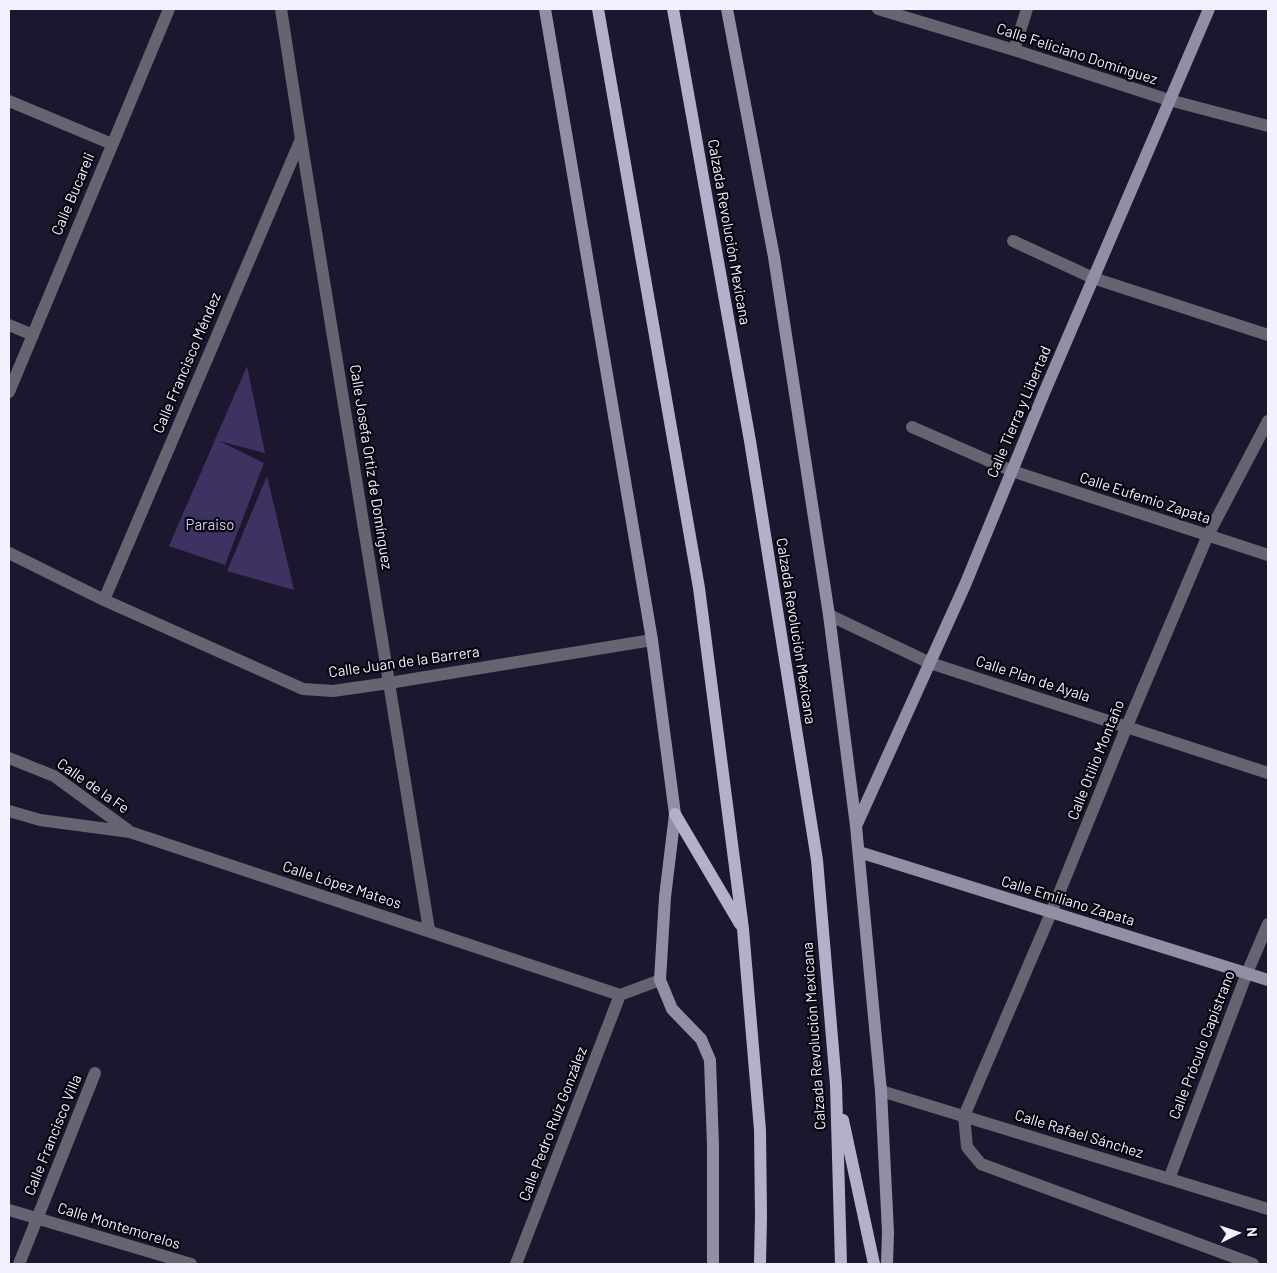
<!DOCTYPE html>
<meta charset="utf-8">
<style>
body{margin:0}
#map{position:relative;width:1277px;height:1273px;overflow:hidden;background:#1c172f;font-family:Barlow,sans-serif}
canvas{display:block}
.frame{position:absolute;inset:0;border:10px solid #f3f1ff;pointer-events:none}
.north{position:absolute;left:1212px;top:1208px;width:50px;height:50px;-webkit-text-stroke:4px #07050e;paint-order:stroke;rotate:86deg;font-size:14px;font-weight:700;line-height:20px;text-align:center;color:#f3f1ff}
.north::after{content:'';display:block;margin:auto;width:18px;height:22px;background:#f3f1ff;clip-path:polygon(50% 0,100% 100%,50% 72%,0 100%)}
</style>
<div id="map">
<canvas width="1277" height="1273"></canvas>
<div class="frame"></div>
<div class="north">N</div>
</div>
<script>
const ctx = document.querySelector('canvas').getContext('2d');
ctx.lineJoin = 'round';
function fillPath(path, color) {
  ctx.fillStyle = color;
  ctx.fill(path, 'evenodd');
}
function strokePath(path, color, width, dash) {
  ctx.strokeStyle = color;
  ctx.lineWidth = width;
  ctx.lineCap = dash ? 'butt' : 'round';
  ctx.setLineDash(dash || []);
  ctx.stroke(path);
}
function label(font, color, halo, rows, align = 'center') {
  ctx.font = font + ' Barlow,sans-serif';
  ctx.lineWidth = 4.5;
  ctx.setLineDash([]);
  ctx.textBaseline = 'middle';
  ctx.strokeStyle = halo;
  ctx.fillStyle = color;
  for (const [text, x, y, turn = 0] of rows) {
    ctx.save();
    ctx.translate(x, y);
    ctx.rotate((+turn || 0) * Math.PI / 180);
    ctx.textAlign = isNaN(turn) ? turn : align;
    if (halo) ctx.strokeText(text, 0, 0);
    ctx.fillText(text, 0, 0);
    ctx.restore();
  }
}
fillPath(new Path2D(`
 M247 366 265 453 219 441 264 463 225 565 169 546Z
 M267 476 294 590 227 571Z`), '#3e3262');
strokePath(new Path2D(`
 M1014 50 1027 9
 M964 1116 967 1147 981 1164 1253 1264`), '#676472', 12);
strokePath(new Path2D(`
 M281 9 301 139 429 930
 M878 9 1014 50 1169 100 1268 126
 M9 101 112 144
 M1013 241 1093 278 1268 335
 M9 325 33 335
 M9 392 169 9
 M912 427 1012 471 1268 555
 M9 553 104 600 303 689 333 691 389 683 652 640
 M104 600 301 139
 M829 615 930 663 1268 773
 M9 758 54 776 128 830
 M9 811 40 820 130 832 620 995 660 980
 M881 1091 1268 1209
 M964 1116 1051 913 1127 726 1208 535 1268 421
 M1169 1179 1247 973 1268 924
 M9 1210 191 1264
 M19 1264 95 1073
 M516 1264 620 995`), '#676472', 12);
strokePath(new Path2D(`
 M545 9 652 640 675 814 665 897 660 980 672 1009 701 1039 710 1060 713 1146V1264
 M727 9 774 257 829 615 856 826 881 1091 888 1232 887 1264
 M856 826 965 585 1044 393 1209 9
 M859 852 1268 980`), '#928ea4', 12);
strokePath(new Path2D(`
 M598 9 699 588 743 929 760 1130 761 1216 760 1264
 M673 9 750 441 817 860 836 1085 841 1264
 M675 814 740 924
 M843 1120 874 1264`), '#b4afcb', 12);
label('15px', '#f3f1ff', '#07050e', [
 ["Calle Feliciano Domínguez",1077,54,18],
 ["Calle Bucareli",73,194,-67],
 ["Calzada Revolución Mexicana",729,232,80],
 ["Calle Francisco Méndez",187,363,-67],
 ["Calle Tierra y Libertad",1019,412,-67],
 ["Calle Josefa Ortiz de Domínguez",371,467,81],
 ["Calle Eufemio Zapata",1145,498,18],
 ["Calzada Revolución Mexicana",796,631,81],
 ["Calle Juan de la Barrera",404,662,-8],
 ["Calle Plan de Ayala",1033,679,18],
 ["Calle Otilio Montaño",1096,760,-68],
 ["Calle de la Fe",93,786,35],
 ["Calle López Mateos",342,885,18],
 ["Calle Emiliano Zapata",1068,901,17],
 ["Calzada Revolución Mexicana",814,1036,-94],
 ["Calle Próculo Capistrano",1202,1045,-69],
 ["Calle Pedro Ruíz González",553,1124,-69],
 ["Calle Rafael Sánchez",1079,1134,17],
 ["Calle Francisco Villa",53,1135,-68],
 ["Calle Montemorelos",119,1226,17]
]);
label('15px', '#d0caf0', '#07050e', [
 ["Paraiso",210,525]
]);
</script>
